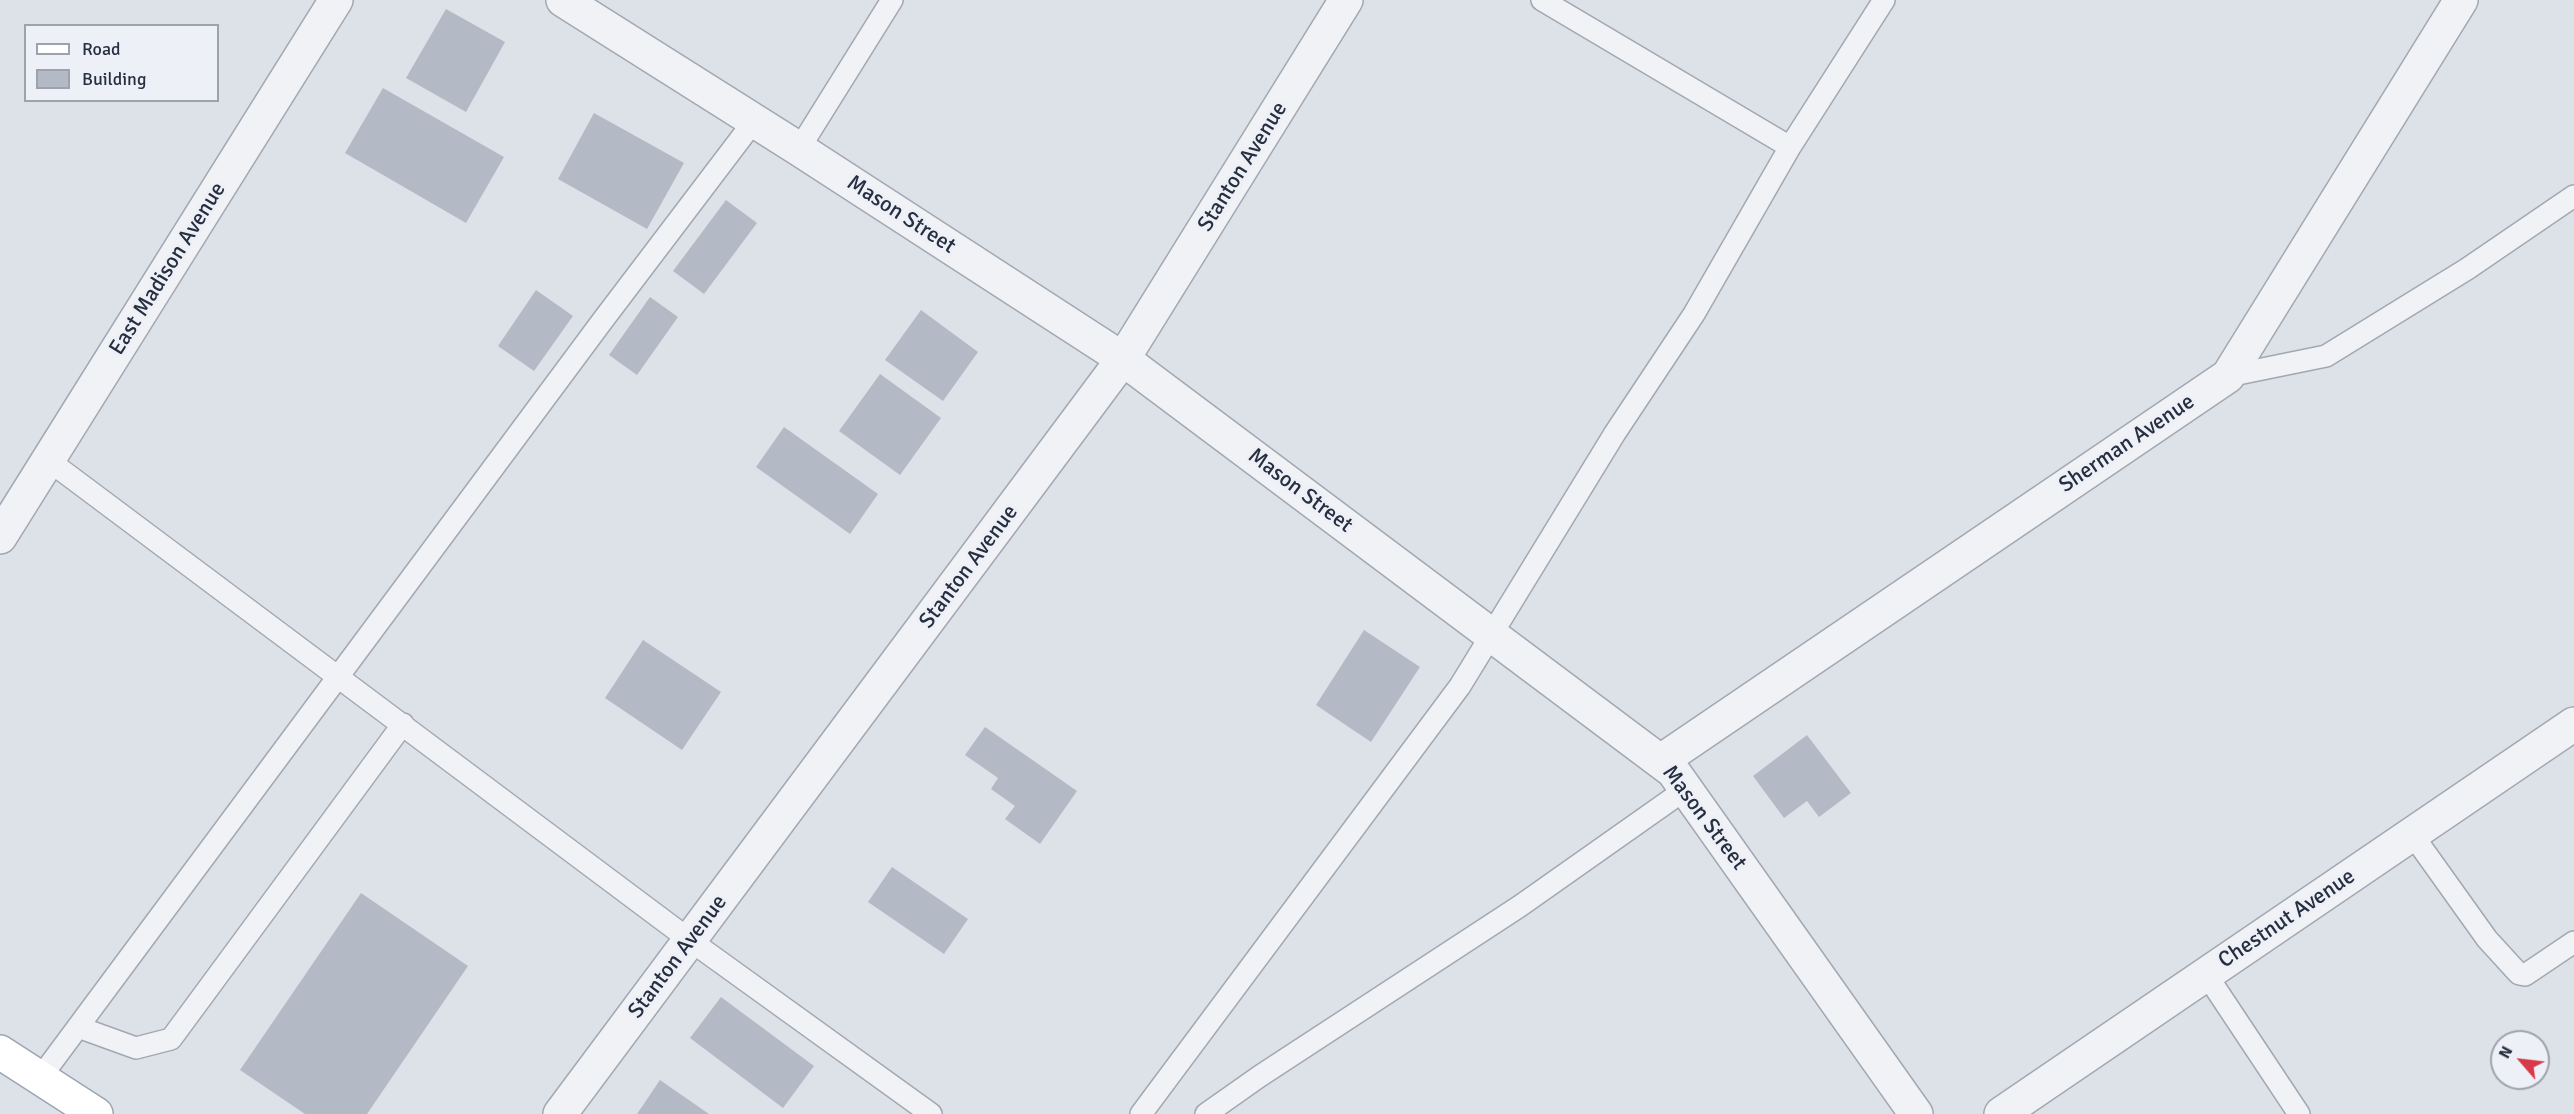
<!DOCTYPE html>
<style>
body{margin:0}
#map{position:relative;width:2574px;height:1114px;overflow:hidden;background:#dde1e8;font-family:Signika,sans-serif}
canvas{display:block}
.legend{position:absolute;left:24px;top:24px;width:195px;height:78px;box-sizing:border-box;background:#edf0f6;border:2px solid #9da2ad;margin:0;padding:8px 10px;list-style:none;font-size:18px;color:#262e40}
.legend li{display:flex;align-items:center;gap:12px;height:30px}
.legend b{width:30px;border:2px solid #9da2ad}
.north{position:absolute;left:2490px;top:1030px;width:60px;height:60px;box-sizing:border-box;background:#edf0f6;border:2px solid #9da2ad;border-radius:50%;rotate:298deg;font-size:16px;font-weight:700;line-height:24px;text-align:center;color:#262e40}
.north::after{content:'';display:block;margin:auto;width:21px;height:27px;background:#d73948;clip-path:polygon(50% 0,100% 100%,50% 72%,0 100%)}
</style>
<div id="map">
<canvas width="2574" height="1114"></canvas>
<ul class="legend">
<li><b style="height:8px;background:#fff"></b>Road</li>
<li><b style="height:16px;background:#b4bac5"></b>Building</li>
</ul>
<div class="north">N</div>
</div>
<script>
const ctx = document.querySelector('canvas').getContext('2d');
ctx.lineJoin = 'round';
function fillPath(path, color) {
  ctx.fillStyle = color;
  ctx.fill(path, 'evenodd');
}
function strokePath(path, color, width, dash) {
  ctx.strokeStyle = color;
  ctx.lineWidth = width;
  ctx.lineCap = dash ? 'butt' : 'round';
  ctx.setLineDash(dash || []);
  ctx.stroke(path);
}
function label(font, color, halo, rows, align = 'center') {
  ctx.font = font + ' Signika,sans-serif';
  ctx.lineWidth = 6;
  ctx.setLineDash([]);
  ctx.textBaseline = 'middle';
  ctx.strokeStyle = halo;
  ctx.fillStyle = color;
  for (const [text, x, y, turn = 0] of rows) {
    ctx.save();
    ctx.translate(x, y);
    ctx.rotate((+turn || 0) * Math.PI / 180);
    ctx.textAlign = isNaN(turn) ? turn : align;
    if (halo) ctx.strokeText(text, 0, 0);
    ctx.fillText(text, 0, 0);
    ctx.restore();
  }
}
fillPath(new Path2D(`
 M446 9 505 42 466 112 406 78Z
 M383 88 504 157 466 223 345 153Z
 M594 113 684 163 647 229 558 179Z
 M726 200 757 223 704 294 673 271Z
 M536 290 573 316 534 371 498 346Z
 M650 297 678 317 637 375 609 355Z
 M921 310 978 352 943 401 885 360Z
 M880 374 941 418 900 475 839 431Z
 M784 427 878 494 850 534 756 467Z
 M1364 630 1420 667 1371 742 1316 705Z
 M643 640 721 692 682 750 605 698Z
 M985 727 1077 791 1040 844 1005 819 1015 806 991 789 998 778 965 755Z
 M1807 735 1851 793 1819 817 1807 801 1784 818 1753 776Z
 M892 867 968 919 944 954 868 902Z
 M361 893 468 966 367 1114H305L240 1070Z
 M721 997 814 1066 783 1108 690 1038Z
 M660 1080 709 1114H637Z`), '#b4bac5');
const service = new Path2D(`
 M1542 0 1790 147
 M799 149 892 0
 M2228 376 2326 356 2467 269 2574 196
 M48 460 691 941 931 1114
 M2412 834 2487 939 2519 974 2525 975 2574 942
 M2206 974 2299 1114
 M78 1027 136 1048 171 1039 403 724
 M40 1078 603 320 754 121
 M1141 1114 1460 686 1615 433 1694 314 1790 147 1884 0
 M1206 1114 1260 1076 1520 906 1686 789`);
const minor = new Path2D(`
 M563 0 799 149 1123 359 1673 771 1916 1114
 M0 537 336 0
 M1661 761 2228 376 2461 0
 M560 1114 1123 359 1346 0
 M2001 1114 2574 724`);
const primary = new Path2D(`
 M0 1052 96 1114`);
strokePath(service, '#a2a8b2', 24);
strokePath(minor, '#a2a8b2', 36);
strokePath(primary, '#9ca4b5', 36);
strokePath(service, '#f0f2f6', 21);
strokePath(minor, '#f0f2f6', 33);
strokePath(primary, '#fff', 33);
label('22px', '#262e40', '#edf0f6', [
 ["Stanton Avenue",1243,167,-58],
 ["Mason Street",901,215,33],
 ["East Madison Avenue",168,269,-58],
 ["Sherman Avenue",2127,444,-34],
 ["Mason Street",1300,491,37],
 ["Stanton Avenue",969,567,-53],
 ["Mason Street",1704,818,53],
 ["Chestnut Avenue",2287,919,-34],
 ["Stanton Avenue",678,957,-53]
]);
</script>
